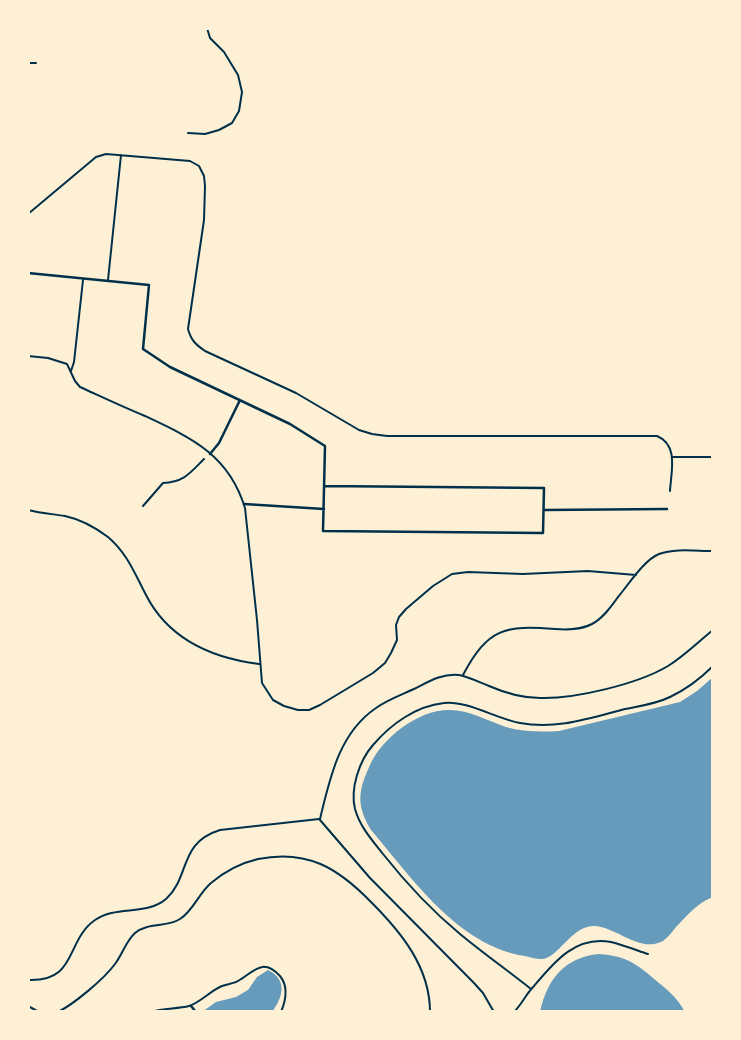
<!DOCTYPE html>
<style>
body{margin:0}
#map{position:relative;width:741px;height:1040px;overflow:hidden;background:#fdf0d5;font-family:Arial,sans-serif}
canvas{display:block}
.frame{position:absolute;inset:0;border:30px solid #fdf0d5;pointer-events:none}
</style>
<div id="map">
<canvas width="741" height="1040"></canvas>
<div class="frame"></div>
</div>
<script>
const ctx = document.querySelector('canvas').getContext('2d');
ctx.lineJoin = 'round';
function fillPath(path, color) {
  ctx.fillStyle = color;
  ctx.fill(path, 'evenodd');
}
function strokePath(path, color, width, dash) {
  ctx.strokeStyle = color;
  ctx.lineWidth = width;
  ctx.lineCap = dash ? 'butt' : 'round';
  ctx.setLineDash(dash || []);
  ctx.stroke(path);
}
fillPath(new Path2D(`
 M713 677V897C697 903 688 915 676 927 672 932 667 939 661 942 638 952 617 927 594 926 570 926 559 959 541 959 536 959 530 957 525 956 458 946 412 878 371 830 356 805 358 791 370 765 382 738 419 709 450 710 469 710 488 721 506 727 523 732 541 732 559 731L680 702 697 691Z
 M599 954C628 956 638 965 659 983 670 992 678 999 685 1012H540C547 979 565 957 599 954Z
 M268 970C288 980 283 997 272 1012H202L216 1002 236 997 248 990 257 977Z`), '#669bbc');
strokePath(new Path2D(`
 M28 63H36
 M188 133 205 134 219 130 232 123 239 111 242 92 238 75 224 52 210 38 207 28
 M143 506 163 483C184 482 190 473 204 459
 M531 989C507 970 483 953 460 934 431 910 406 883 383 854 372 840 360 827 355 809 350 789 359 761 373 745 391 724 416 706 444 703 466 700 497 719 520 723 556 730 590 718 625 709 640 706 656 704 670 697 687 689 700 679 713 666
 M28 1006 39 1012
 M58 1012C74 1004 104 979 115 964 122 955 126 941 135 933 148 922 166 928 180 919 193 911 199 893 211 883 224 872 241 863 258 859 307 849 338 868 371 902 401 932 430 967 430 1012
 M514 1012C522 1004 526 994 534 986 554 962 576 935 611 942 623 945 636 950 648 954`), '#003049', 2);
strokePath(new Path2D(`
 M28 214 96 157 106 154 190 161 199 166 204 176 205 186 204 220 188 329C191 340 195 344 205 351L296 393 359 430 372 434 387 436H657C679 445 671 472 670 491
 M108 280 121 155
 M28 356 48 358 67 364 75 381 80 387C102 397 123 407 145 416 192 438 229 455 245 508L257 620 262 683 273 700 284 706 298 710H309L320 705 373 673 385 663 391 653 397 640 396 625 399 617 406 609 433 586 452 574 468 572 523 574 588 571 636 575
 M71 371 74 362 83 280
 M672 457H713
 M28 510C40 513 52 514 65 516 79 519 96 528 108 537 127 553 135 574 146 595 169 640 212 658 259 664
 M463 675C488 628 505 625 555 629 568 630 580 630 592 624 603 618 611 607 618 597 629 584 644 560 659 554 675 548 696 551 713 551
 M320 819C330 778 339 733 376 708 387 700 401 695 414 689 428 682 442 673 459 675 469 677 479 682 489 686 505 693 522 698 540 698 575 699 638 684 668 666 684 656 698 642 713 630
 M320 820 370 878 474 983 483 993 494 1012
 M28 980C78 982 65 941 95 920 116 905 146 916 166 899 191 876 178 843 220 830L319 819
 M151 1012C163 1008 177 1009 189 1006 201 1002 210 991 222 986 227 984 233 984 238 981 254 972 262 957 280 976 289 987 286 1000 281 1012`), '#003049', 2);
strokePath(new Path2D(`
 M28 273 149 285 143 349 170 367 290 424 325 446 323 531 543 533 544 488 324 486
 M210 454 219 443 240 400
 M244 504 324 509
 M544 510 667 509
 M191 1006 196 1012`), '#003049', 2.5);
</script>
